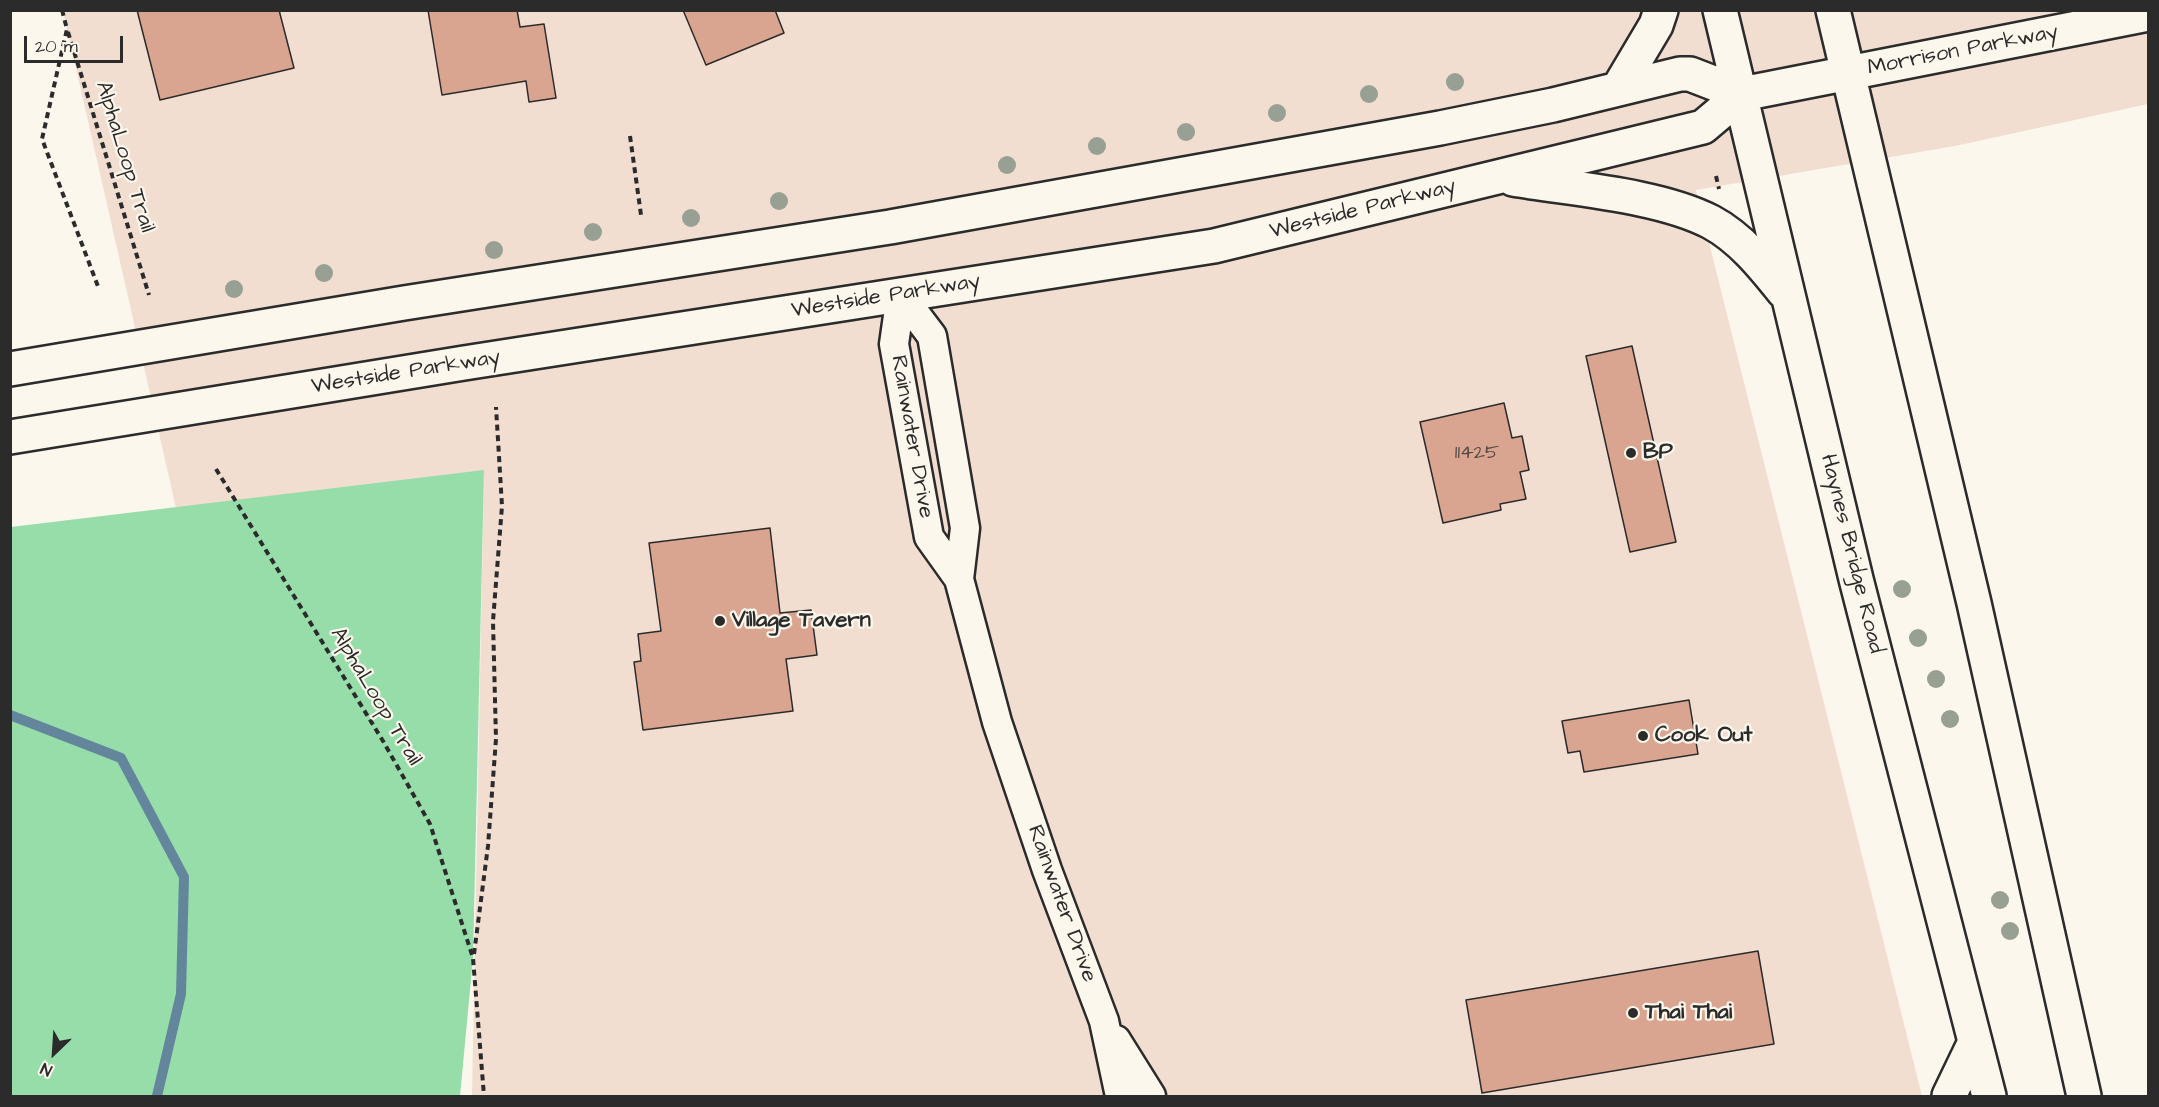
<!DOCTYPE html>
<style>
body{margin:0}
#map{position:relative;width:2159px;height:1107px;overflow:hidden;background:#fbf7ec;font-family:"Architects Daughter",sans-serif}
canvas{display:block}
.frame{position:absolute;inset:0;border:12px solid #2b2b2b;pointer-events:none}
.north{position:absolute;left:24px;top:1023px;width:60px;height:60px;-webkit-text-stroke:4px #fbf7ec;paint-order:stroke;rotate:205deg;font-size:16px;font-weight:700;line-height:24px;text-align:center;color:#2b2b2b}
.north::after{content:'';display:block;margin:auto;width:21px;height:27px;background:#2b2b2b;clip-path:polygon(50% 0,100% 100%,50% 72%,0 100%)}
.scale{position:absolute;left:24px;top:36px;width:99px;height:27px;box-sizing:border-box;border:3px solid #2b2b2b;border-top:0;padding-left:8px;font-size:18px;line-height:21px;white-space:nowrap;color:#2b2b2b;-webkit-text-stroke:4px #fbf7ec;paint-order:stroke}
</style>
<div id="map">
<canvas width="2159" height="1107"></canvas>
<div class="frame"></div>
<div class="north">N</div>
<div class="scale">20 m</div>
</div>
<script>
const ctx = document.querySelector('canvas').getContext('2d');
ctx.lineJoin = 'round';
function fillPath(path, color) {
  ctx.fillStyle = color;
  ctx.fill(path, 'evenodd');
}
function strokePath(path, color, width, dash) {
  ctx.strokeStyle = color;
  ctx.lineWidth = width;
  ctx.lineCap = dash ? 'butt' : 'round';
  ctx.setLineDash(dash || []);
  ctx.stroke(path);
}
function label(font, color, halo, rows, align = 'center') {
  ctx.font = font + ' "Architects Daughter",sans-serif';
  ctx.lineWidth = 4.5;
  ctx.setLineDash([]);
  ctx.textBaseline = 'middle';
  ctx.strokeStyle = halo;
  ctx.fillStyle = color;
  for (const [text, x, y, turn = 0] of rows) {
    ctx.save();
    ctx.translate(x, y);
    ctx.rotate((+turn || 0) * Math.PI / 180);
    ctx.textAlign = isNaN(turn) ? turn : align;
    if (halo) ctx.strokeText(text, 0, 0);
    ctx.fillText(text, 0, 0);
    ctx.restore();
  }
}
fillPath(new Path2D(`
 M63 11H2148V104L1955 146 1696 190 1922 1096H472L484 471 176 508Z`), '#f1ded0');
fillPath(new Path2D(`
 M484 470 473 958 460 1096H11V527Z`), '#96ddaa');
strokePath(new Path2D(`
 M10 715 121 758 184 877 181 994 157 1096`), '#63869c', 10);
const building = new Path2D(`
 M137 10H279L294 68 160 100Z
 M428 10H517L520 27 544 24 556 98 529 102 526 81 442 95Z
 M683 10H775L784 33 706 65Z
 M1632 346 1676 542 1630 552 1586 356Z
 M1504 403 1512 438 1522 436 1529 470 1520 472 1526 499 1500 504 1501 510 1443 523 1420 422Z
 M770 528 780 613 811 610 817 655 786 659 793 711 643 730 634 662 641 661 638 634 661 631 649 543Z
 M1689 700 1698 754 1584 772 1580 751 1568 753 1562 721Z
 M1758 951 1774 1044 1482 1093 1466 1000Z`);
fillPath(building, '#daa590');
strokePath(building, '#2b2b2b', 1.5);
const street = new Path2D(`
 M901 295 894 344 929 537 959 579 997 722 1047 870 1104 1021 1120 1096
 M901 295 932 336 965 528 959 579
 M1116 1040 1151 1096`);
const secondary = new Path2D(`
 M1720 10 1856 579 1989 1096
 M1833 10 1974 603 2084 1096
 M1618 89 1656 25 1661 10
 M1513 179C1572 189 1659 195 1711 222 1741 238 1764 267 1784 292
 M10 369 404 303 890 227 1440 128 1553 105 1680 74H1690L1742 94
 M10 437 464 363 1214 246 1703 127 1742 94 2148 14
 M1949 1096 1975 1042`);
strokePath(street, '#2b2b2b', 33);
strokePath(secondary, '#2b2b2b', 38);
strokePath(new Path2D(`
 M62 10 67 29 42 139 99 289
 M68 32 149 295
 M630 136 641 215
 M1716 176 1719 189
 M216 469 383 741 430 824 473 958 484 1096
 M474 954 488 846 496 739 493 621 502 506 496 407`), '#2b2b2b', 4, [6, 4.5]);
strokePath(street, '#fbf7ec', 28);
strokePath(secondary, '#fbf7ec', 33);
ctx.fillStyle = '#97a093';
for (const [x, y] of [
 [1455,82],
 [1369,94],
 [1277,113],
 [1186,132],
 [1097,146],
 [1007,165],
 [779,201],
 [691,218],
 [593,232],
 [494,250],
 [324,273],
 [234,289],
 [1902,589],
 [1918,638],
 [1936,679],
 [1950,719],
 [2000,900],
 [2010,931]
]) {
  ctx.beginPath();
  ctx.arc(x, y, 9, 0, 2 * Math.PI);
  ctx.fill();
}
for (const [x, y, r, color] of [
 [1631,453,6,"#2b2b2b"],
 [720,621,6,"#2b2b2b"],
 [1643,736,6,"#2b2b2b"],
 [1633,1013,6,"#2b2b2b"]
]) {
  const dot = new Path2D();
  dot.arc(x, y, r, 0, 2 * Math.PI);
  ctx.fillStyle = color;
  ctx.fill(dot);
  strokePath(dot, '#fbf7ec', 2);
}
label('20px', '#574a44', null, [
 ["11425",1477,454]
]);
label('22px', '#2b2b2b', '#fbf7ec', [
 ["Morrison Parkway",1963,51,-11],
 ["AlphaLoop Trail",124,157,73],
 ["Westside Parkway",1363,210,-14],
 ["Westside Parkway",886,297,-9],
 ["Westside Parkway",406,373,-9],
 ["Rainwater Drive",911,437,80],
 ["Haynes Bridge Road",1851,554,76],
 ["AlphaLoop Trail",375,697,59],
 ["Rainwater Drive",1061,904,70]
]);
label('bold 22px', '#2b2b2b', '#fbf7ec', [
 ["BP",1643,453],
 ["Village Tavern",732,621],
 ["Cook Out",1655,736],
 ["Thai Thai",1645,1013]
], 'left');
</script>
